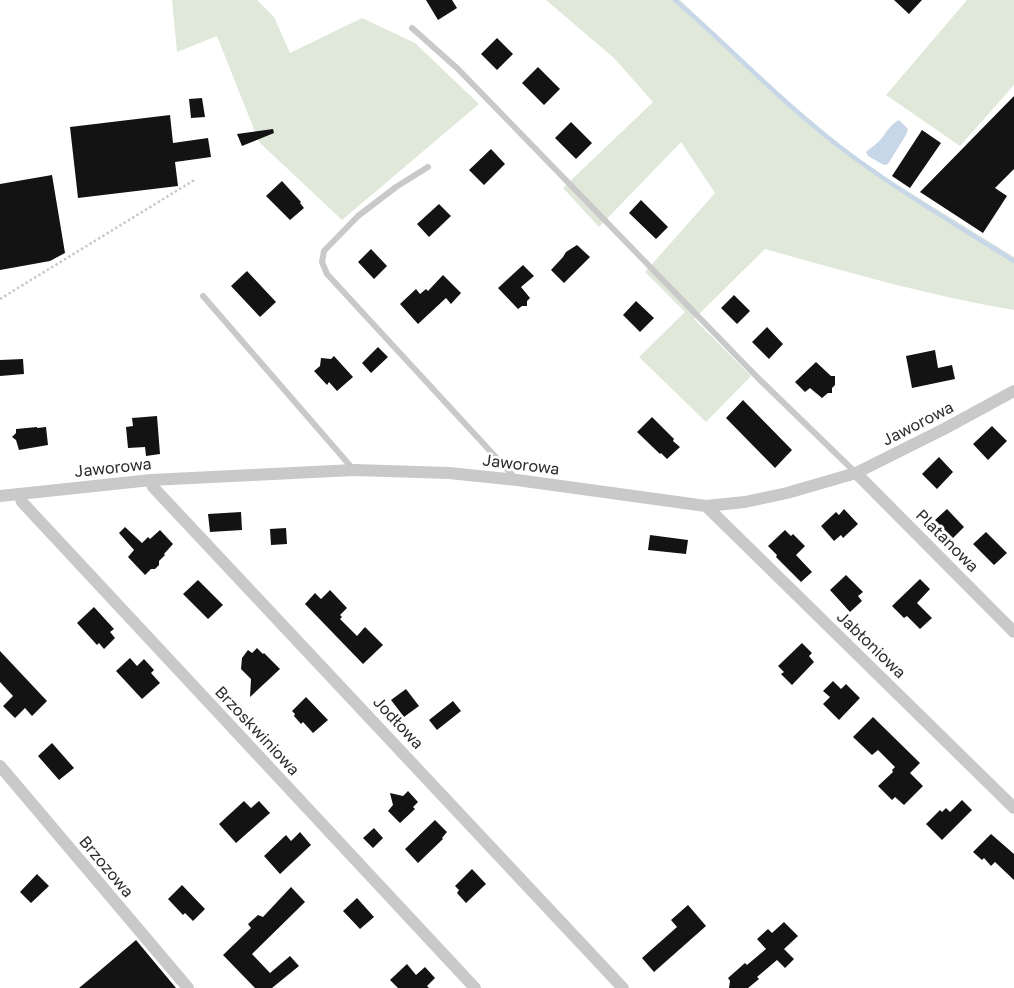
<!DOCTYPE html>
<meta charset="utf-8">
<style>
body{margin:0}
canvas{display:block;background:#fff}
</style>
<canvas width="1014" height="988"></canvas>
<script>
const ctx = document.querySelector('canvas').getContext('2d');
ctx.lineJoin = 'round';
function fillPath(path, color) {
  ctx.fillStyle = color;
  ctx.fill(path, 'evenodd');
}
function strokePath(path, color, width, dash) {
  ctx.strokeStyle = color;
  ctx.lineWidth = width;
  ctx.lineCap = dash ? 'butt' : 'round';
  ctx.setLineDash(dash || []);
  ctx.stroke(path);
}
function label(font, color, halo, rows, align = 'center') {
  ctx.font = font + ' "Golos Text",sans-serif';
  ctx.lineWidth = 5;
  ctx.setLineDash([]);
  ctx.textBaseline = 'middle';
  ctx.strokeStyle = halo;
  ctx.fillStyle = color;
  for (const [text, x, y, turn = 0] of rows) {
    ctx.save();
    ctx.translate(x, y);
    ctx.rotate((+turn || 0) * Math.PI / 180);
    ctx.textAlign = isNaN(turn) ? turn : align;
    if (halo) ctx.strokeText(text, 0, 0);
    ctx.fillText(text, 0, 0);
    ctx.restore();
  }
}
fillPath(new Path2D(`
 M172 0H257L274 17 290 53 362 18 415 43 479 104 342 220 259 142 217 36 177 52Z
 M546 0H680L772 88 848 151 888 179 1014 257V310C929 296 848 272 765 249L694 319 751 376 706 422 639 357 685 312 645 272 715 193 681 142 599 227 563 188 653 102 614 58Z
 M967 0H1014V85L960 146 886 95Z`), '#e0e8da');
fillPath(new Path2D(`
 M899 120 908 129 906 135 888 164 884 165 868 156 866 152C870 148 873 147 876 144 885 137 888 125 899 120Z`), '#c8d7e7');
strokePath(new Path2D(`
 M675 0C730 47 779 100 836 144 893 188 954 223 1014 261`), '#c8d7e7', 4.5);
fillPath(new Path2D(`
 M426 0H452L457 8 438 20Z
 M894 0H922L909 14Z
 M497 38 513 54 497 70 481 54Z
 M538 67 560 89 544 105 522 83Z
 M1014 96V169L995 188 1007 196 983 233 920 192Z
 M202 98 205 117 191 118 189 99Z
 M170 115 173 143 208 138 211 157 175 162 178 186 78 198 70 127Z
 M571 122 592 143 576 159 555 138Z
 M273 129 274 133 242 146 237 134Z
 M922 130 941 143 910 188 892 176Z
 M491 149 505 164 484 185 469 170Z
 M52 175 65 253 50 261 0 270V184Z
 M282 181 301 202 300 203 304 208 290 220 266 196Z
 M641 200 668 227 656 239 629 213Z
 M439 204 451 216 429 237 417 224Z
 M577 245 590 257 564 283 551 270 563 257 566 252Z
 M371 249 387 266 374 279 358 262Z
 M523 265 534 276 521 287 530 298 527 301V306H522L518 309 498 288Z
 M247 271 276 302 260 317 231 286Z
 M443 275 461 293 451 304 446 298 418 324 400 304 416 289 420 294 426 289 428 291Z
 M734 295 750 311 737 324 721 308Z
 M636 301 654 318 640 332 623 315Z
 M767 327 783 344 769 359 752 342Z
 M378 347 388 357 371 373 362 363Z
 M935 350 938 368 952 365 955 379 912 388 906 356Z
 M334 356 353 377 337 391 329 382 327 385 314 371 320 366 321 358 331 359Z
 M23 359 24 374 0 376V360Z
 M816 362 831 376H835V385L832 388V393H828L822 398 810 388 805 392 795 382Z
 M743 400 792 450 775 468 726 418Z
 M157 416 160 454 146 456 145 447 128 448 126 427 133 426 132 418Z
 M652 417 674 439 673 441 680 447 667 459 661 453 660 454 637 432Z
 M992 426 1007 441 988 460 973 444Z
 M37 427V428L46 427 48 445 19 450 16 440 12 437 16 433V429Z
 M939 457 953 472 937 489 922 474Z
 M844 509 858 524 843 538 841 535 834 541 821 526 836 512 839 515Z
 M947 509 964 527 953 538 935 520Z
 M241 512 242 530 210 532 208 514Z
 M125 527 142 543 148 537 150 539 160 530 173 544 164 554 165 555 159 561V565L155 569H151L145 575 128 557 134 550 119 533Z
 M286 528 287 544 271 545 270 529Z
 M785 530 791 536 793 534 805 546 796 555 812 572 801 582 776 557 777 555 768 546Z
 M986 532 1007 553 994 565 973 544Z
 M650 535 688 540 686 554 648 550Z
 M846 575 863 592 858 596 862 601 850 612 830 590Z
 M920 579 930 589 917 603 932 618 920 629 907 616 904 618 892 606Z
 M198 580 223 605 208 619 183 594Z
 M330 590 347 608 340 615 342 617 340 619 357 636 365 627 383 645 363 664 305 604 315 593 321 599Z
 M94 607 114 629 110 632 115 638 104 649 99 643 97 645 77 623Z
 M802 643 812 653 809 656 814 662 792 685 781 674 784 672 778 666Z
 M257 648 263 654 264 653 280 669 250 697 251 679 241 669 242 658 248 650 252 653Z
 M0 651 47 701 32 716 25 708 15 718 3 706 13 696 0 682Z
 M130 658 137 666 144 659 154 670 151 673 160 683 142 699 116 671Z
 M833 681 841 689 846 684 860 698 839 720 823 704 830 697 823 691Z
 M406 689 419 706 404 717 391 700Z
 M306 697 328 720 313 733 303 722 301 724 294 716 295 714 292 711Z
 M453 701 461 711 437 730 429 720Z
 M873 717 920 763 910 773 923 786 904 805 895 797 892 800 878 786 893 772 892 770 895 767 878 750 872 755 853 737Z
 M52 743 74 768 59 780 38 756Z
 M408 791 418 802 413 807 415 809 400 823 388 811 393 805 390 793 403 796Z
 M962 800 972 810 942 840 926 824 940 810 942 812 946 808 950 812Z
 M244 801 251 808 259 801 270 813 236 843 219 824Z
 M435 820 447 832 442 838 443 839 418 863 405 849Z
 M374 828 383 838 373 848 363 838Z
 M300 832 311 845 280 874 264 856 286 835 291 841Z
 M991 834 1014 854V880L995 862 991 866 984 858 982 860 973 852Z
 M472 869 486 884 466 903 457 893 459 890 455 886Z
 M37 874 49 886 31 903 20 892Z
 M182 885 205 909 193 921 185 913 183 915 168 899Z
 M291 887 305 902 252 954 270 973 290 956 299 966 272 988H255L223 955 251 928 248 924 258 915 263 917Z
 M357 898 374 917 360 929 343 911Z
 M688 905 706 926 654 972 642 958 677 927 671 920Z
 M784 922 798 936 784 949 794 959 785 968 777 960 757 977 759 979 748 988H729L730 981 728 978 745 963 747 965 766 949 757 939 768 929 772 933Z
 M136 940 176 988H79L97 973Z
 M407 964 416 975 425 967 435 978 427 986 429 988H398L390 980Z`), '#131313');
strokePath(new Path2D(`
 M0 299 196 179`), '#c9c9c9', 2.5, [2.5, 2.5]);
strokePath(new Path2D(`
 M412 28 458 69 757 377 856 473
 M428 167 396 187 358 216 324 251 322 262 327 274 516 479
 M203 296 353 469`), '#c9c9c9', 6);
strokePath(new Path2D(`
 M856 473 1014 632
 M151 480 153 487 623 988
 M19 494 22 502 475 988
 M0 496 151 480 354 470 449 473 517 480 706 506 745 502 787 493 856 473 944 429 1014 391
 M706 506 1014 808
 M0 766 188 988`), '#c9c9c9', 12);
label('16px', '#2c2c2c', '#fff', [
 ["Jaworowa",918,424,-27],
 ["Jaworowa",521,465,7],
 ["Jaworowa",113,468,-6],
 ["Platanowa",947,541,45],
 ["Jabłoniowa",871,645,44],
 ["Jodłowa",398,723,47],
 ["Brzoskwiniowa",257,731,47],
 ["Brzozowa",106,867,50]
]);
</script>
